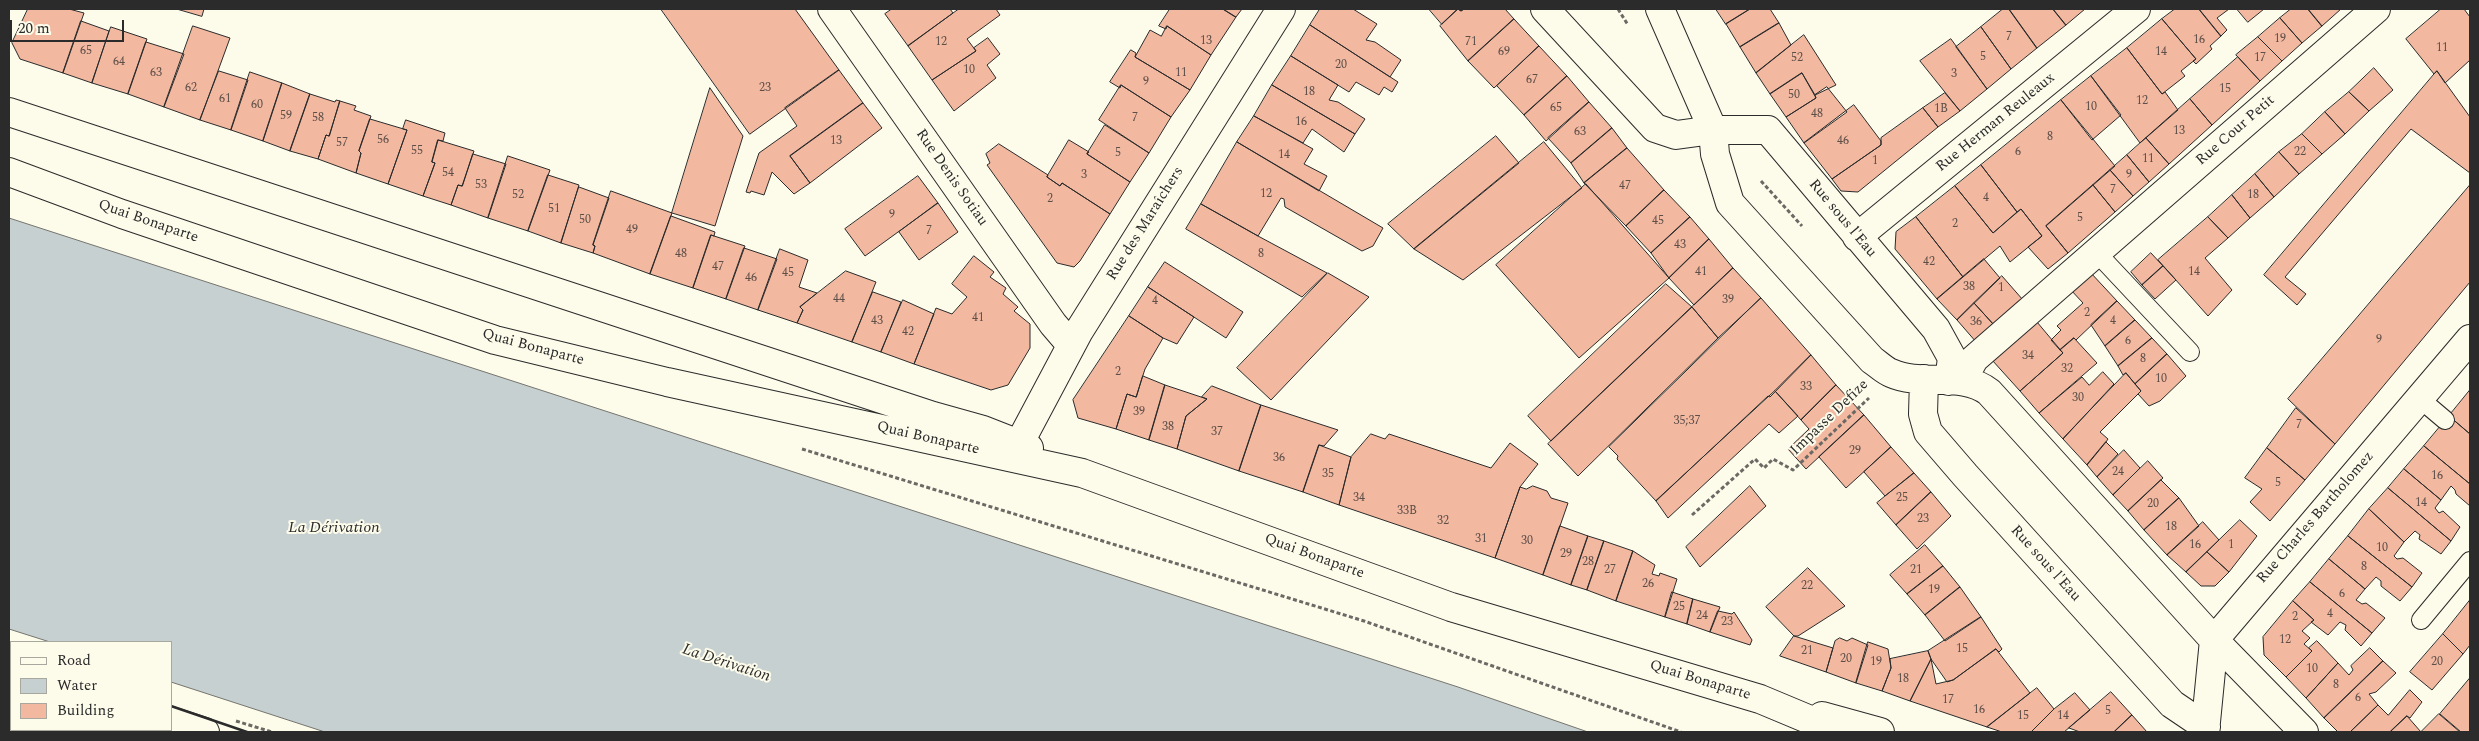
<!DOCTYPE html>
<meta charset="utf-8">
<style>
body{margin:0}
#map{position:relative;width:2479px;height:741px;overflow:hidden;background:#fdfbea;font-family:Spectral,serif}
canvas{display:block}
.frame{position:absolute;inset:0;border:10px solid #2b2b2b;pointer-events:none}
.legend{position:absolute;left:10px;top:641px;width:162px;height:90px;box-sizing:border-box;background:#fdfbea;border:1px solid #a9a89e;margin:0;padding:6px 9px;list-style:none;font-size:15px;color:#2b2b2b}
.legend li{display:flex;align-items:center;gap:10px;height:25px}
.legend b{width:25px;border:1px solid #a9a89e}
.scale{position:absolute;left:10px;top:20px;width:114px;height:22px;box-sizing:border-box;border:2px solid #2b2b2b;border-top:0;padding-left:6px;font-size:15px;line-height:18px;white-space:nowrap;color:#2b2b2b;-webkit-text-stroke:4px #fdfbea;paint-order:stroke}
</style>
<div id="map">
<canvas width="2479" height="741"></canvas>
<div class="frame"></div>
<ul class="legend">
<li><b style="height:6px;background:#fdfbea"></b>Road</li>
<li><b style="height:14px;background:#c7d0d0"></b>Water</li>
<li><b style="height:14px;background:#f2b8a0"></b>Building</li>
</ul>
<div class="scale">20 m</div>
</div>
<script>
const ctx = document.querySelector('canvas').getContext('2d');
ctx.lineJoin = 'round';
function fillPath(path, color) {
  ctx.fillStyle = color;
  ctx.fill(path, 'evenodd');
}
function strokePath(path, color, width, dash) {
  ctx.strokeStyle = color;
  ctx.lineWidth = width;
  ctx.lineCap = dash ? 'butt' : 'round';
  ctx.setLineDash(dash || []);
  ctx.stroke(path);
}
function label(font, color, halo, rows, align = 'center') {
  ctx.font = font + ' Spectral,serif';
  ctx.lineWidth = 4;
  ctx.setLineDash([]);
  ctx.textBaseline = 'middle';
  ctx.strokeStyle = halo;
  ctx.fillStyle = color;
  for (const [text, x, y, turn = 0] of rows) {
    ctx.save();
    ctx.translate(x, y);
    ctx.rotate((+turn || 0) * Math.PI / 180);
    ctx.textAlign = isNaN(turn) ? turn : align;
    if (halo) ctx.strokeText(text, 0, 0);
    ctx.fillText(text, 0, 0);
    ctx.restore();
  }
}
const water = new Path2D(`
 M9 218 1458 687 1588 732H325L171 682V642H50L9 629Z`);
fillPath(water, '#c7d0d0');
strokePath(water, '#74746e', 1);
const building = new Path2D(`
 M28 9H69L84 13 63 73 20 59 12 43Z
 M177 9H204L202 16Z
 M661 9H795L839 70 750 134Z
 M892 9H950L953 13 908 46 885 14Z
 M959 9H996L1000 15 967 39 976 51 932 80 908 46Z
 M1170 9H1223L1236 17 1211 55 1167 26 1166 29 1159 26Z
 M1223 9H1242L1236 17Z
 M1320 9H1353L1377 24 1366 40 1375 42 1401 60 1390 77 1310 25Z
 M1429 9H1464L1461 11 1458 9 1442 24Z
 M1458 9 1461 11 1464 9H1505L1514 19 1468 61 1440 26Z
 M1716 9H1750L1726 24Z
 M1750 9H1770L1779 23 1740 47 1726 24Z
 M2003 9H2009L2037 48 2011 69 1981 27Z
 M2009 9H2053L2066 25 2037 48Z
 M2053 9H2085L2066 25Z
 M2175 9H2199L2221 36 2210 46 2212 49 2196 64 2193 61 2196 59 2162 19Z
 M2199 9H2229L2217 18 2227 30 2221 36Z
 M2237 9H2264L2248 22Z
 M2291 9H2308L2322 26 2302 43 2280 18Z
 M2308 9H2341L2322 26Z
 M2441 9H2464L2470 17V60L2445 83 2437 71 2434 74 2406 39Z
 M2280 18 2302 43 2282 61 2258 37Z
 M1514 19 1539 46 1494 88 1468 61Z
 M2162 19 2196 59 2181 71 2185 76 2162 94 2127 48Z
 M81 21 109 31 92 83 63 73Z
 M1779 23 1791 45 1756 73 1740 47Z
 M1310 25 1398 82 1392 92 1384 87 1379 95 1356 82 1349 92 1291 56Z
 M193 26 230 38 200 120 164 107Z
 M1167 26 1211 55 1190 90 1135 57 1150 30 1161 36Z
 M111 27 147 39 128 94 92 83Z
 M1981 27 2011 69 1987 89 1956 47Z
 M1804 35 1836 85 1815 95 1802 73 1770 94 1756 73Z
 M2258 37 2282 61 2260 81 2236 55Z
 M988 38 1000 54 987 65 996 78 954 111 932 80 976 51 974 48Z
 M1951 39 1987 89 1960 111 1920 61Z
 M146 42 184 54 164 107 128 94Z
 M1539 46 1567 76 1524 115 1497 86Z
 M2127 48 2162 94 2165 92 2178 110 2140 143 2091 76Z
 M1131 50 1136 53 1135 57 1190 90 1171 117 1121 85 1120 88 1110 82Z
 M1291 56 1338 85 1329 100 1338 102 1365 119 1355 134 1272 85Z
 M2238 57 2260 81 2212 125 2190 99Z
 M2374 68 2393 90 2369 111 2349 92Z
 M839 70 863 103 790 156 810 183 794 194 772 172 764 195 751 191 750 193 746 192 759 153 797 126 785 108Z
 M219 71 248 80 231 130 200 120Z
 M2437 71 2470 117V173L2411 129 2285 277 2306 294 2297 305 2264 275Z
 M250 72 282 83 263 141 231 130Z
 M1802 73 1816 98 1786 117 1770 94Z
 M1567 76 1589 102 1546 141 1524 115Z
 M2091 76 2121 115 2092 140 2061 100Z
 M282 83 310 94 290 151 263 141Z
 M1121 85 1171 117 1149 153 1099 120Z
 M1272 85 1355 134 1344 152 1312 129 1303 143 1254 116Z
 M1827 87 1847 112 1804 143 1786 117 1816 98 1815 95Z
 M710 88 743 136 715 226 672 213Z
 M2349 92 2369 111 2345 134 2325 112Z
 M1945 93 1960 111 1938 127 1923 108Z
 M310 94 335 102 336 100 340 101 329 136 326 135 318 159 290 151Z
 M2190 99 2212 125 2169 164 2146 138Z
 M2061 100 2115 166 2046 226 2068 253 2048 269 2028 247 2042 236 2021 209 2017 212 1981 165Z
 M340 101 356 106 354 110 371 116 359 151 361 153 356 173 318 159 326 135 329 136Z
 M1589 102 1612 128 1571 163 1548 138Z
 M863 103 882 128 810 183 790 156Z
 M1854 105 1881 141V145L1832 179 1804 143Z
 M1923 108 1938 127 1858 192 1841 191 1832 179 1881 145V138Z
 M2325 112 2345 134 2322 154 2302 134Z
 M1254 116 1313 149 1304 164 1327 176 1319 191 1237 142Z
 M370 119 407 130 388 184 356 173 361 153 359 151Z
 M406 120 445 133 443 141 438 140 432 162 435 163 423 196 388 184 407 130 403 129Z
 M1105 125 1149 153 1130 182 1087 154Z
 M1612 128 1627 148 1584 183 1571 163Z
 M2302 134 2322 154 2299 174 2279 152Z
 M1496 136 1519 163 1414 249 1388 224Z
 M2146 138 2169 164 2149 182 2127 155Z
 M438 140 474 151 462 186 458 185 451 205 423 196 435 163 432 162Z
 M1069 140 1089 152 1087 154 1130 182 1110 214 1062 183 1060 186 1047 177Z
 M1237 142 1383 228 1373 246 1362 251 1285 207 1284 199 1281 198 1258 236 1201 204Z
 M1544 142 1582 188 1463 280 1414 249Z
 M999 144 1048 175 1047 177 1060 186 1062 183 1110 214 1080 261 1074 267 1057 263 987 165 990 163 986 154Z
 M1627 148 1664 190 1626 226 1584 183Z
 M2279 152 2299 174 2274 197 2255 174Z
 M473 154 506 164 488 218 451 205 458 185 462 186Z
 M2127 155 2149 182 2133 196 2110 170Z
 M508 156 550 170 528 231 488 218Z
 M1981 165 2017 212 1993 233 1955 186Z
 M2110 170 2133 196 2115 212 2093 185Z
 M2255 174 2274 197 2250 218 2232 195Z
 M548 175 579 185 561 243 528 231Z
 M918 176 938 203 865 256 845 229Z
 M1586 184 1669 278 1579 358 1496 265Z
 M2093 185 2115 212 2068 253 2046 226Z
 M2470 185V282L2335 444 2288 399Z
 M1955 186 1993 233 2021 209 2042 236 2010 262 2000 246 1963 277 1916 217Z
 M579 187 609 198 593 245 595 246 593 253 561 243Z
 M1664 190 1690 217 1651 253 1626 226Z
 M611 191 672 213 650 274 593 253 595 246 593 245Z
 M2232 195 2250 218 2228 238 2208 217Z
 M938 203 958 232 919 260 899 232Z
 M1201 204 1258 236 1327 273 1302 297 1186 229Z
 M671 216 715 232 714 236 711 235 693 288 650 274Z
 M1690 217 1709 239 1669 278 1651 253Z
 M1916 217 1963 277 1937 299 1895 249 1896 232Z
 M2208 217 2228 238 2205 258 2232 290 2208 316 2158 260Z
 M711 235 745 246 726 299 693 288Z
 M1709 239 1733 268 1694 305 1669 278Z
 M744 248 777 259 758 310 726 299Z
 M780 249 808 260 799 287 817 293 800 307 803 310 797 323 758 310Z
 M2151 253 2163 266 2142 285 2131 272Z
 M974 256 994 272 990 277 1006 288 1003 294 1018 307 1014 311 1030 324V348L1008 385 991 390 914 364 936 308 952 314 967 297 952 284Z
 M1984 259 2000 278 1957 320 1937 299Z
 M1165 262 1243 312 1226 338 1148 287Z
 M2163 266 2176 280 2155 299 2142 285Z
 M1733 268 1761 298 1718 338 1692 307Z
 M846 271 876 282 852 342 797 323 803 310 800 307Z
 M2090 272 2117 301 2076 340 2074 338 2060 350 2051 340 2061 330 2057 326 2083 303 2070 289Z
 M1328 273 1369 297 1271 400 1237 368Z
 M2002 276 2023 300 1994 325 1974 303Z
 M1666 284 1692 307 1551 441 1528 416Z
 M1148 287 1194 317 1177 344 1163 338 1129 316Z
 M873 292 901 302 881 352 852 342Z
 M1761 298 1811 355 1770 397 1768 396 1656 501 1617 459 1618 456 1609 447Z
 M903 300 934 314 914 364 881 352Z
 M2117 301 2135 320 2105 346 2091 325Z
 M1974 303 1994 325 1977 343 1957 320Z
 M1692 307 1718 338 1578 476 1548 444Z
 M1129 316 1163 338 1145 369 1136 397 1127 394 1116 429 1078 418 1073 400Z
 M2135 320 2152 338 2118 366 2105 346Z
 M2037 322 2063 353 2020 391 1992 360Z
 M2074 338 2097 363 2039 413 2020 391 2063 353 2060 350Z
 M2152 338 2167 354 2135 384 2126 373 2123 375 2118 366Z
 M2167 354 2186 376 2160 401 2149 406 2138 394 2141 391 2135 384Z
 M1811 355 1836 385 1801 420 1775 391Z
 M2103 372 2114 384 2063 439 2039 413 2082 377 2089 385Z
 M2126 373 2141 391 2100 432 2108 439 2106 442 2087 465 2063 439Z
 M1143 376 1165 385 1149 440 1116 429 1127 394 1136 397Z
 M1165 385 1207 399 1186 416 1177 449 1149 440Z
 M1836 385 1864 415 1806 469 1788 449 1809 429 1801 420Z
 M1212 386 1261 405 1239 471 1177 449 1186 416 1207 399 1202 397Z
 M2470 390V434L2449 416Z
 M1775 391 1798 416 1779 433 1769 424 1668 518 1656 501Z
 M1261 405 1338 430 1324 446 1319 445 1303 492 1239 471Z
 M2296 408 2335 444 2305 480 2267 448Z
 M1864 415 1891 447 1846 488 1819 457Z
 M2449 416 2470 434V484L2424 446Z
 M1371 434 1385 439 1389 434 1491 468 1510 443 1538 464 1520 487 1495 558 1339 505 1351 457Z
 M2106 442 2118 454 2097 477 2087 465Z
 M1319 445 1351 457 1339 505 1303 492Z
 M2424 446 2470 484V506L2456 494 2455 490 2451 486 2441 500 2404 469Z
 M1891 447 1914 473 1885 496 1864 472Z
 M2267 448 2305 480 2270 521 2250 502 2262 489 2245 478Z
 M2124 450 2140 468 2113 495 2097 477Z
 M2148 461 2163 478 2128 511 2113 495Z
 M2404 469 2441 500 2435 508 2439 513 2443 511 2460 527 2451 541 2388 488Z
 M1914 473 1931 492 1896 525 1877 503Z
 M2161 480 2179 498 2144 530 2128 511Z
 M1533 486 1547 491 1551 498 1568 503 1543 575 1495 558 1520 487 1526 489Z
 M1750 486 1766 506 1700 567 1686 547Z
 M2388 488 2451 541 2441 554 2419 539 2420 535 2415 531 2404 542 2369 509Z
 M1931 492 1951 516 1917 549 1896 525Z
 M2179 498 2199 526 2167 555 2144 530Z
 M2369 509 2404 542 2394 556 2397 559 2403 558 2422 573 2412 587 2348 536Z
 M2240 520 2257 536 2229 572 2207 552Z
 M2203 522 2219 540 2186 572 2167 555Z
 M1560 526 1588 536 1571 585 1543 575Z
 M1588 536 1604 541 1587 590 1571 585Z
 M2348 536 2412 587 2400 601 2381 586V581L2376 577 2365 589 2329 559Z
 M1604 541 1633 551 1616 601 1587 590Z
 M1925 545 1943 566 1907 594 1890 575Z
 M1633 551 1655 565 1652 574 1659 576 1660 573 1677 579 1665 617 1616 601Z
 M2207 552 2229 572 2215 586H2201L2186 572Z
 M2329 559 2365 589 2356 600 2362 604 2366 603 2385 618 2372 633 2310 582Z
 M1943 566 1960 587 1925 615 1907 594Z
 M1808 568 1845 606 1798 636H1794L1766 607Z
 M2310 582 2372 633 2361 646 2345 630 2346 625 2340 622 2328 635 2311 622 2314 620 2293 601Z
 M1960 587 1981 617 1945 641 1925 615Z
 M1672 592 1693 599 1687 624 1665 617Z
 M1693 599 1720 607 1710 632 1687 624Z
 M2470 600V645L2463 654 2443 634Z
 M2293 601 2314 620 2302 631 2310 638 2304 644 2312 651 2286 677 2264 655 2263 637Z
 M1718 611 1732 614 1734 612 1752 640 1750 645 1710 632Z
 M1981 617 2002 649 1999 652 1996 649 1953 680 1947 682 1931 659 1928 651Z
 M2443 634 2463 654 2432 690 2410 672Z
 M1794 636 1833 648 1826 672 1780 656Z
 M1840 638 1847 641 1852 638 1868 645 1856 683 1826 672 1835 641Z
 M2317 641 2338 663 2306 698 2286 677 2312 651 2309 648Z
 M1868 642 1888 649 1891 668 1882 691 1856 683Z
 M2370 648 2383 661 2324 718 2306 698 2338 663 2349 675 2353 670 2351 666Z
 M1996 649 2030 693 1987 727 1910 701 1931 659 1936 684 1953 680Z
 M1928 651 1931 659 1910 701 1882 691 1891 668 1890 659Z
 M2383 661 2396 673 2376 692 2369 694 2378 705 2350 732H2338L2324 718Z
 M2470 678V732H2461L2440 714Z
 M2037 688 2054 709 2031 732H2002L1987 727Z
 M2410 690 2422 702 2410 718 2407 716 2390 732H2350L2378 705 2388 715Z
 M2111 692 2132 715 2114 732H2080L2069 728Z
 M2075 693 2090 710 2064 732H2031L2054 709Z
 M2439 714 2460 732H2421Z
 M2132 715 2147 732H2114Z
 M2407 716 2421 732H2390Z`);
fillPath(building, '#f2b8a0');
strokePath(building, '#2b2b2b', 1);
const service = new Path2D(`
 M2097 253 2190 352
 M2419 398 2445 420
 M2421 620 2470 561`);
const minor = new Path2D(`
 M832 9 1053 324 1071 345
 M1545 9 1655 128 1676 135 1713 130H1768L1936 329 1952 358 1949 381
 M1660 9 1713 130 1715 154 1730 203 1872 360C1878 364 1885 371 1891 373 1922 387 1962 371 1989 392L2214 640 2304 732
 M1857 237 2136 9
 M1924 379 1923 414 1928 432 1965 475 2172 704 2206 727
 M1962 381 1974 359 2376 9
 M1019 444 1079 331 1281 9
 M2214 640 2470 339
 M2205 732 2214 640`);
const primary = new Path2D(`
 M9 112 933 416 983 430 1029 448
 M9 172 122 214 495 340 667 382 1082 473 1451 607 1760 699 1839 732
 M9 668 11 669
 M1822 716 1880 732
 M171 721 205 732
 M9 729 17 732`);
strokePath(service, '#2b2b2b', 20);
strokePath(minor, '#2b2b2b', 30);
strokePath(primary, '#2b2b2b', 30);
strokePath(new Path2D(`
 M1618 9 1628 25
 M1761 181 1802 226
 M802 449 1364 621 1681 732
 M1692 515 1755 459 1764 468 1773 459 1793 470 1869 398
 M236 721 272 732`), '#6a6964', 3, [4, 2.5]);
strokePath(service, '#fdfbea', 18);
strokePath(minor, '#fdfbea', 28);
strokePath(primary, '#fdfbea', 28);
strokePath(new Path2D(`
 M9 652 11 653
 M9 701 11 702
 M171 706 247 732
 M95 730 102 732`), '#2b2b2b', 2.5);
label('12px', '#5d4e48', null, [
 ["7",2009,38],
 ["19",2280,40],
 ["16",2199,41],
 ["13",1206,42],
 ["12",941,43],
 ["71",1471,43],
 ["11",2442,49],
 ["65",86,52],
 ["69",1504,53],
 ["14",2161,53],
 ["5",1983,58],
 ["52",1797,59],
 ["17",2260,59],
 ["64",119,63],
 ["20",1341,66],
 ["10",969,71],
 ["63",156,74],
 ["11",1181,74],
 ["3",1954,75],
 ["67",1532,81],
 ["9",1146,83],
 ["62",191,89],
 ["23",765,89],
 ["15",2225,90],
 ["18",1309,93],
 ["50",1794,96],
 ["61",225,100],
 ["12",2142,102],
 ["60",257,106],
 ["10",2091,108],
 ["65",1556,109],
 ["1B",1941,110],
 ["48",1817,115],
 ["59",286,117],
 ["58",318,119],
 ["7",1135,119],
 ["16",1301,123],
 ["13",2179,132],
 ["63",1580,133],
 ["8",2050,138],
 ["56",383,141],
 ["13",836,142],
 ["46",1843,142],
 ["57",342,144],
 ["55",417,152],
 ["6",2018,153],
 ["22",2300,153],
 ["5",1118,154],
 ["14",1284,156],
 ["11",2148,160],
 ["1",1875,162],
 ["54",448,174],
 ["3",1084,176],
 ["9",2129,176],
 ["53",481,186],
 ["47",1625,187],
 ["7",2113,191],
 ["12",1266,195],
 ["52",518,196],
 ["18",2253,196],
 ["4",1986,199],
 ["2",1050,200],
 ["51",554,210],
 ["9",892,216],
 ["5",2080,219],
 ["50",585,221],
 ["45",1658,222],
 ["2",1955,225],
 ["49",632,231],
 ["7",929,232],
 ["43",1680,246],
 ["48",681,255],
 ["8",1261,255],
 ["42",1929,263],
 ["47",718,268],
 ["41",1701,273],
 ["14",2194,273],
 ["45",788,274],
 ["46",751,279],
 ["38",1969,288],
 ["1",2001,289],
 ["44",839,300],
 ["39",1728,301],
 ["4",1155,302],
 ["2",2087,314],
 ["41",978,319],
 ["43",877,322],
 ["4",2113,322],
 ["36",1976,323],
 ["42",908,333],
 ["9",2379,341],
 ["6",2128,342],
 ["34",2028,357],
 ["8",2143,360],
 ["32",2067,370],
 ["2",1118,373],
 ["10",2161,380],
 ["33",1806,388],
 ["30",2078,399],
 ["39",1139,413],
 ["35;37",1687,422],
 ["7",2299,426],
 ["38",1168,428],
 ["37",1217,433],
 ["29",1855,452],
 ["36",1279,459],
 ["24",2118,473],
 ["35",1328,475],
 ["16",2437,477],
 ["5",2278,484],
 ["34",1359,499],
 ["25",1902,499],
 ["14",2421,504],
 ["20",2153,505],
 ["33B",1407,512],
 ["23",1923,520],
 ["32",1443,522],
 ["18",2171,528],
 ["31",1481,540],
 ["30",1527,542],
 ["16",2195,546],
 ["1",2231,546],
 ["10",2382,549],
 ["29",1566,555],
 ["28",1588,563],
 ["8",2364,568],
 ["27",1610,571],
 ["21",1916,571],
 ["26",1648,585],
 ["22",1807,587],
 ["19",1934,591],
 ["6",2342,595],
 ["25",1679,608],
 ["4",2330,615],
 ["24",1702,617],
 ["2",2295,618],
 ["23",1727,623],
 ["12",2285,641],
 ["15",1962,650],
 ["21",1807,652],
 ["20",1846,660],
 ["19",1876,663],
 ["20",2437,663],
 ["10",2312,670],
 ["18",1903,680],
 ["8",2336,686],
 ["6",2358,699],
 ["17",1948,701],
 ["16",1979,711],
 ["5",2108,712],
 ["15",2023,717],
 ["14",2063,717]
]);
label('15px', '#2b2b2b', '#fdfbea', [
 ["Rue Herman Reuleaux",1996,123,-39],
 ["Rue Cour Petit",2236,131,-41],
 ["Rue Denis Sotiau",951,178,55],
 ["Rue sous l'Eau",1842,219,50],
 ["Quai Bonaparte",148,222,19],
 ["Rue des Maraîchers",1146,224,-58],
 ["Quai Bonaparte",533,348,15],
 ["Impasse Defize",1830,418,-44],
 ["Quai Bonaparte",928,439,13],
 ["Rue Charles Bartholomez",2316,518,-49],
 ["Quai Bonaparte",1314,557,20],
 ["Rue sous l'Eau",2045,564,48],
 ["Quai Bonaparte",1700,681,17]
]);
label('italic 16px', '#2b2b2b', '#fdfbea', [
 ["La Dérivation",334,529],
 ["La Dérivation",726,664,18]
]);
</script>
